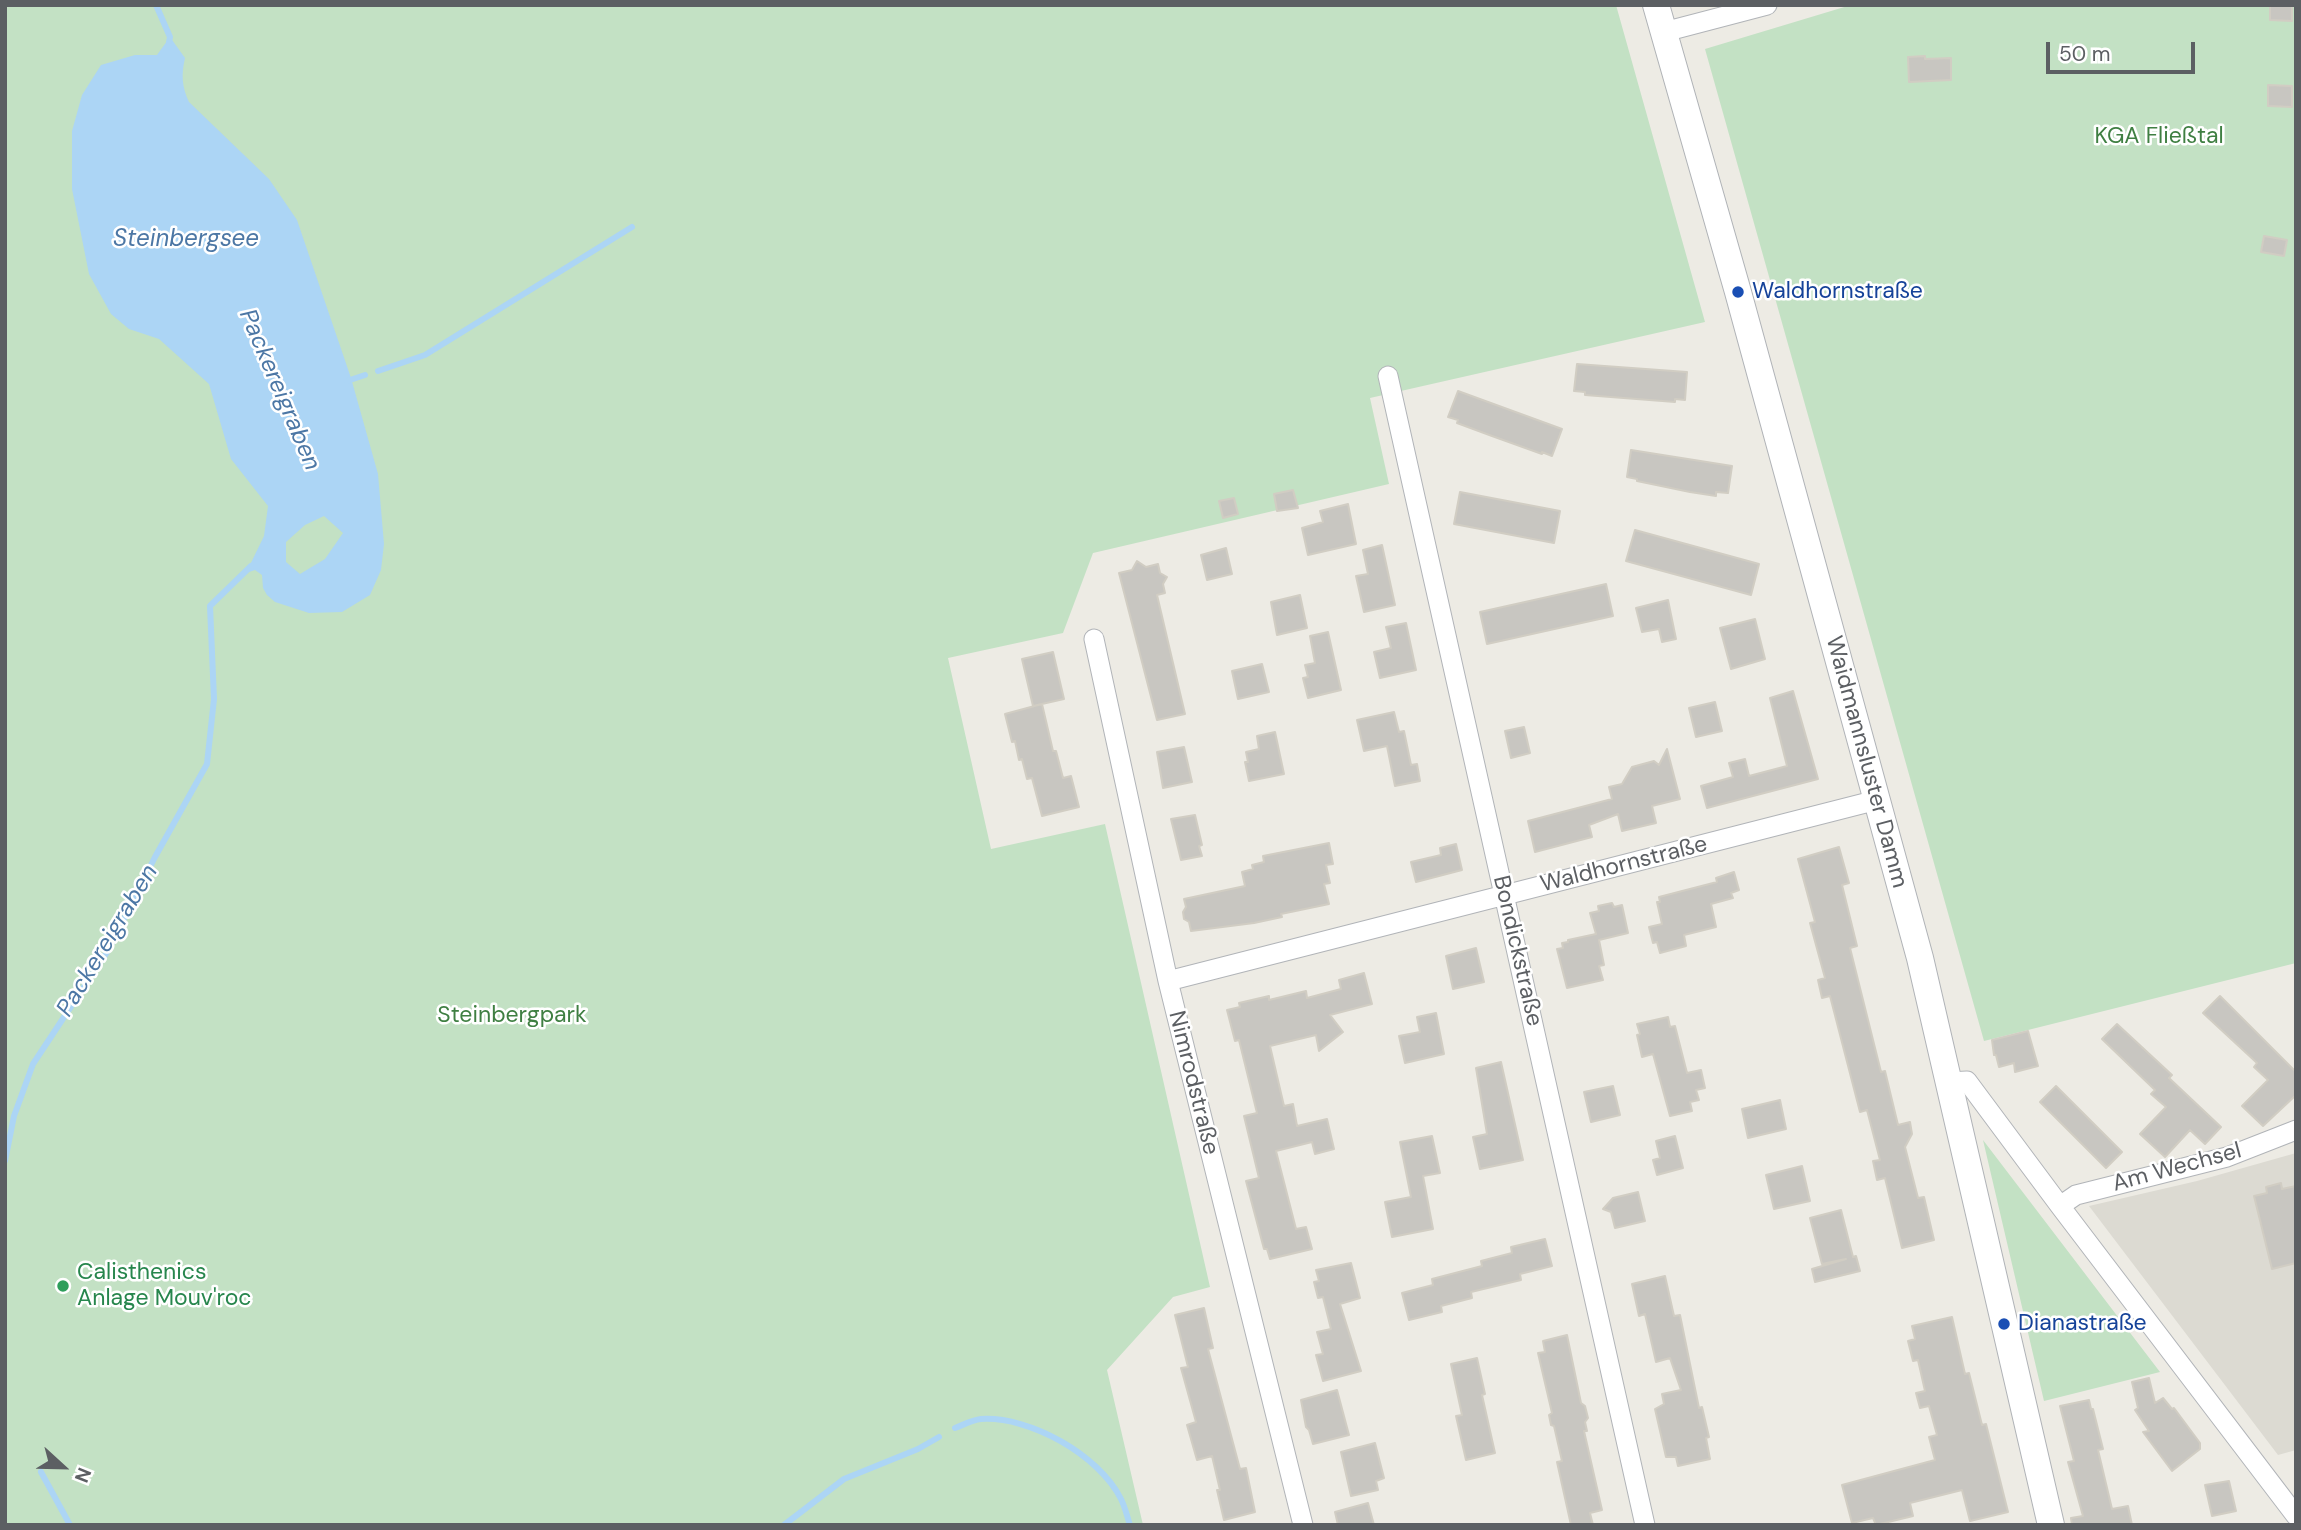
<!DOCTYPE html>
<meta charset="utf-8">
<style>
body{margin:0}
#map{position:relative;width:2301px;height:1530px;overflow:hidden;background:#edebe4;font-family:"DM Sans",sans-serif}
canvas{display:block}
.frame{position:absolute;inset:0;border:7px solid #5c5f63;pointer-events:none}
.north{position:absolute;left:28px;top:1432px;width:70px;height:70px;-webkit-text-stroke:5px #fff;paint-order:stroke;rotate:112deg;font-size:19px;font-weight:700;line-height:28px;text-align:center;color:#5c5f63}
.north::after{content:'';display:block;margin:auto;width:24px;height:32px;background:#5c5f63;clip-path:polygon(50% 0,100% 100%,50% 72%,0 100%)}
.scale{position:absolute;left:2046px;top:42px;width:149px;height:32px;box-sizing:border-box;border:4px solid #5c5f63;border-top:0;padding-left:9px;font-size:21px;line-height:24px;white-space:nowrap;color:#5c5f63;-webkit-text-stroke:5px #fff;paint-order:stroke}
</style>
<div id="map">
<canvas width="2301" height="1530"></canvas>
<div class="frame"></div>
<div class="north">N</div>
<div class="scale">50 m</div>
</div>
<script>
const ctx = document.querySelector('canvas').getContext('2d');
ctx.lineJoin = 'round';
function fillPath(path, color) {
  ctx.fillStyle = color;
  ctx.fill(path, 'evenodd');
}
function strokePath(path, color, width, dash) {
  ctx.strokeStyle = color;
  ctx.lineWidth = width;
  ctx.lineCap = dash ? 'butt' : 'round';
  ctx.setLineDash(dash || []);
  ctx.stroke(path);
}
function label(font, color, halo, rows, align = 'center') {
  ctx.font = font + ' "DM Sans",sans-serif';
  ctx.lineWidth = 5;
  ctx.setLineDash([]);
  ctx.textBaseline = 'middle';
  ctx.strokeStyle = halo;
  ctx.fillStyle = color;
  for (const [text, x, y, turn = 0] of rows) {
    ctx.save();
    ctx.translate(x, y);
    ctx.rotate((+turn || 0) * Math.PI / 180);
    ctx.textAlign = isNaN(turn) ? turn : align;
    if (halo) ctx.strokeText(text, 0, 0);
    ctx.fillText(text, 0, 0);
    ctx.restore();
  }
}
fillPath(new Path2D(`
 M2296 1153V1450L2278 1455 2089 1206 2197 1181Z`), '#dcdad2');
fillPath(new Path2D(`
 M5 5H1616L1705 322 1370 398 1389 484 1093 553 1063 633 948 658 991 849 1105 824 1210 1287 1173 1297 1107 1370 1143 1525H5Z
 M1851 5H2296V963L1984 1041 1705 49Z
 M1983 1140 2160 1372 2044 1401Z`), '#c3e1c4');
fillPath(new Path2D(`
 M170 37 185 58C181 75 182 87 189 102L269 179 297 220 351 378 378 474 384 544 381 570 370 595 342 612 309 613 275 602 267 595 263 588 262 575 255 570 246 573 264 536 268 506 231 459 209 384 159 339 129 329 111 314 89 274 72 189V131L82 95 101 65 135 55H157ZM324 516 343 533 325 559 300 574 286 562V542L305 525Z`), '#acd5f5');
strokePath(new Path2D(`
 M156 5 170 37 169 42
 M378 371 425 355 632 227
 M347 381 365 375
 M5 1161 14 1116 33 1064 109 949 155 857 207 764 214 699 210 606 251 566
 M955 1428C963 1425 972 1420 981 1419 1030 1416 1099 1455 1121 1499 1125 1507 1127 1516 1130 1525
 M41 1472 70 1525
 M784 1525 844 1479 918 1449 939 1437`), '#acd5f5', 6);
const building = new Path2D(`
 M2270 5H2292V21L2270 20Z
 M1925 56V59L1951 58V80L1909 82 1908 57Z
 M2268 85 2292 86V107L2268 106Z
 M2264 236 2287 240 2284 256 2261 252Z
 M1577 364 1687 372 1685 400 1675 399V402L1585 395V392L1574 391Z
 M1458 391 1562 429 1552 456 1542 452V454L1492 436 1457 423 1458 420 1448 417Z
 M1631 450 1732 466 1728 493 1716 492V496L1690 492 1637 481V479L1627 477Z
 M1293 490 1298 508 1277 511 1274 494Z
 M1460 492 1560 511 1554 543 1454 524Z
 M1234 498 1238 514 1223 518 1219 501Z
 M1348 504 1356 544 1308 555 1302 528 1323 522 1320 511Z
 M1635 530 1759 564 1751 595 1626 561Z
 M1382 545 1395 605 1364 612 1356 576 1368 574 1363 550Z
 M1226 548 1232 574 1207 580 1201 555Z
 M1137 561 1146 567 1158 564 1160 573 1167 577 1163 584 1165 593 1157 595 1185 714 1157 720 1119 573 1132 570Z
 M1606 584 1613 616 1487 644 1480 612Z
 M1300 595 1307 628 1277 635 1271 602Z
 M1668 600 1676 639 1662 642 1659 629 1642 632 1636 608Z
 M1755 619 1765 659 1731 669 1720 628Z
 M1406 623 1416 670 1380 678 1374 652 1391 648 1386 627Z
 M1328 632 1341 690 1308 698 1303 678 1308 677 1305 665 1315 663 1310 636Z
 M1053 652 1064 699 1033 706 1022 659Z
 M1262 664 1269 692 1238 699 1232 671Z
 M1793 691 1818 779 1707 808 1701 786 1733 777 1729 763 1745 759 1749 776 1787 766 1770 698Z
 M1715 702 1722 731 1696 737 1689 708Z
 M1042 704 1053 751H1056L1063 778 1071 776 1079 807 1042 816 1032 778 1027 779 1022 759 1019 760 1015 741 1012 742 1005 714Z
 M1394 712 1399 732 1404 731 1411 765 1417 764 1420 781 1395 786 1387 746 1364 751 1357 720Z
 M1524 727 1530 753 1511 758 1505 731Z
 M1275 732 1284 774 1249 781 1245 762H1248L1246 752 1259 749 1257 736Z
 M1184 747 1192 782 1163 788 1157 752Z
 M1667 749 1680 799 1652 806 1656 823 1622 831 1618 814 1589 825 1592 837 1535 852 1528 821 1612 799 1609 787 1622 784 1632 767 1654 761 1659 765Z
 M1195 815 1202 845 1199 846 1202 856 1181 860 1171 819Z
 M1329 843 1333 864 1326 865 1330 883 1324 884 1329 904 1281 914 1282 917 1254 923 1191 931 1189 922 1184 919 1183 912 1186 907 1184 899 1245 886 1242 872 1253 869 1252 865 1264 862 1263 856Z
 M1456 844 1462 870 1416 882 1411 862 1441 855 1440 848Z
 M1839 847 1849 883 1842 885 1857 946 1850 948 1881 1072 1885 1071 1898 1125 1910 1122 1912 1134 1905 1147 1918 1198 1924 1197 1934 1240 1902 1248 1885 1178 1877 1180 1873 1161 1880 1160 1867 1110 1860 1112 1830 996 1822 998 1818 980 1825 978 1810 923 1815 922 1798 859Z
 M1734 872 1739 890 1731 893 1733 898 1711 904 1716 927 1684 935 1686 946 1660 953 1657 942 1653 943 1649 927 1662 924 1657 902H1660L1659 897 1717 882 1716 878Z
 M1612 903 1614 907 1622 905 1628 933 1599 940 1604 965 1599 966 1603 980 1567 988 1557 949 1563 948 1562 943 1568 942V940L1596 934 1590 913 1599 911 1598 906Z
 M1476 948 1484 982 1453 989 1446 956Z
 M1364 973 1372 1004 1330 1015 1343 1032 1319 1051 1316 1035 1270 1046 1284 1106 1293 1104 1297 1126 1327 1119 1334 1149 1315 1154 1312 1142 1276 1151 1296 1229 1306 1227 1312 1249 1270 1259 1267 1249H1264L1246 1181 1259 1178 1244 1116 1257 1113 1239 1040 1235 1041 1227 1010 1240 1007 1239 1003 1269 996V1000L1306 991 1307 998 1341 989 1339 980Z
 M2220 996 2296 1072V1095L2263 1126 2242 1106 2268 1080 2254 1067 2257 1063 2203 1013Z
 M1436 1013 1444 1054 1405 1063 1399 1036 1420 1032 1417 1017Z
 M1668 1017 1670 1027 1675 1026 1687 1073 1701 1070 1705 1088 1696 1090 1699 1100 1690 1102 1692 1111 1670 1116 1653 1054 1642 1057 1637 1035 1640 1034 1637 1024Z
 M2117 1024 2172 1075 2169 1078 2221 1127 2205 1144 2190 1130 2165 1157 2140 1134 2166 1107 2151 1094 2155 1090 2102 1039Z
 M2028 1031 2038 1066 2015 1072 2014 1063 1999 1067 1996 1055H1994L1992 1040Z
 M1501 1062 1523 1160 1480 1169 1473 1137 1487 1134 1476 1068Z
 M1613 1086 1620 1115 1591 1122 1584 1092Z
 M2056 1086 2122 1152 2106 1168 2040 1102Z
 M1780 1100 1786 1129 1748 1138 1742 1109Z
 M1432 1136 1440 1173 1423 1176 1433 1229 1392 1237 1385 1202 1411 1197 1400 1142Z
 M1675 1136 1683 1168 1657 1175 1653 1160 1660 1158 1656 1141Z
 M1802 1166 1810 1201 1774 1209 1766 1175Z
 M2281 1183 2282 1189 2296 1186V1263L2272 1269 2254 1196 2267 1193 2266 1187Z
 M1638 1192 1645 1221 1615 1228 1611 1212 1603 1209 1613 1198Z
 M1841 1210 1853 1257 1856 1256 1860 1271 1815 1282 1812 1269 1846 1259 1822 1264 1810 1218Z
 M1545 1239 1552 1266 1520 1274 1521 1280 1471 1292 1472 1298 1441 1306 1442 1312 1409 1320 1402 1293 1433 1285 1432 1279 1482 1266 1481 1261 1512 1253 1511 1247Z
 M1351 1263 1360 1298 1340 1304 1361 1371 1323 1381 1316 1355 1323 1354 1317 1332 1331 1329 1323 1297 1318 1298 1314 1282 1319 1281 1316 1270Z
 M1665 1276 1674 1316 1680 1315 1699 1408 1702 1407 1709 1437 1706 1438 1710 1459 1678 1466 1676 1457H1666L1655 1409 1664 1404 1662 1394 1681 1390 1670 1358 1656 1362 1645 1314 1639 1316 1632 1284Z
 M1204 1308 1213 1348 1208 1349 1240 1469 1246 1468 1255 1512 1224 1520 1217 1490H1220L1212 1456 1197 1460 1187 1425 1196 1422 1181 1368 1188 1367 1175 1315Z
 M1952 1317 1965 1374 1969 1373 1982 1425 1986 1424 2008 1512 1970 1521 1962 1490 1910 1503 1913 1516 1876 1525 1873 1518 1852 1523 1842 1485 1935 1460 1929 1437 1937 1435 1929 1406 1920 1408 1916 1393 1925 1391 1918 1360 1913 1361 1908 1341 1915 1339 1912 1326Z
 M1567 1335 1581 1403 1585 1406 1588 1418 1585 1422 1587 1431H1584L1602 1510 1590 1513 1593 1525H1571L1557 1462 1562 1461 1554 1426 1551 1425 1549 1415 1552 1413 1538 1353 1545 1352 1543 1341Z
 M1477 1358 1485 1394 1482 1395 1495 1453 1466 1460 1456 1416 1462 1415 1451 1364Z
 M2149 1378 2155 1403 2163 1398 2172 1409 2174 1408 2200 1443V1449L2172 1471 2143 1432 2149 1431 2135 1410 2138 1408 2132 1382Z
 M1337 1390 1349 1435 1313 1444 1309 1430 1306 1427 1301 1400Z
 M2089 1400 2091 1409H2093L2103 1449 2098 1450 2112 1509 2128 1506 2132 1525H2072L2071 1518 2083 1516 2068 1462 2074 1461 2060 1406Z
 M1375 1443 1384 1478 1376 1481 1378 1490 1351 1496 1341 1452Z
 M2229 1481 2236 1511 2212 1516 2205 1485Z
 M1368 1503 1374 1525H1338L1335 1512Z`);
fillPath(building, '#c8c6c1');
strokePath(building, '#d1cdc3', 2);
const minor = new Path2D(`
 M1664 32 1767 5
 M1388 376 1645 1525
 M1094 639 1168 981 1303 1525
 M1168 981 1877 800
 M1948 1082 1967 1081 2060 1206 2296 1516
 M2060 1206 2076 1195 2227 1157 2296 1130`);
const secondary = new Path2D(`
 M1656 5 1738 292 1920 958 2051 1525`);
strokePath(minor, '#b1b4b8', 21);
strokePath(secondary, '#b0b3b7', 28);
strokePath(minor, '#fff', 19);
strokePath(secondary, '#fff', 26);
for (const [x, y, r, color] of [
 [1738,292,7,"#1a4fb4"],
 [63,1286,7,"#2e9e5b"],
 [2004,1324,7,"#1a4fb4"]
]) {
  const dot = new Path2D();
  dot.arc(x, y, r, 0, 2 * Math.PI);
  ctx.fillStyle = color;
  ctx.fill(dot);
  strokePath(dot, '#fff', 2.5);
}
label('23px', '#3f7f42', '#fff', [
 ["KGA Fließtal",2159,137],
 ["Steinbergpark",512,1016]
]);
label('23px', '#164399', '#fff', [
 ["Waldhornstraße",1752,292],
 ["Dianastraße",2018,1324]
], 'left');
label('23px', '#5c5f63', '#fff', [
 ["Waidmannsluster Damm",1866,762,75],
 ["Waldhornstraße",1624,865,-14],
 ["Bondickstraße",1517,951,77],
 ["Nimrodstraße",1193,1083,76],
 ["Am Wechsel",2177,1168,-15]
]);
label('23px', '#27864d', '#fff', [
 ["Calisthenics",77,1273],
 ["Anlage Mouv'roc",77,1299]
], 'left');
label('italic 24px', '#4c77a5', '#fff', [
 ["Steinbergsee",186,240],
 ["Packereigraben",279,390,67],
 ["Packereigraben",108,941,-59]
]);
</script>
